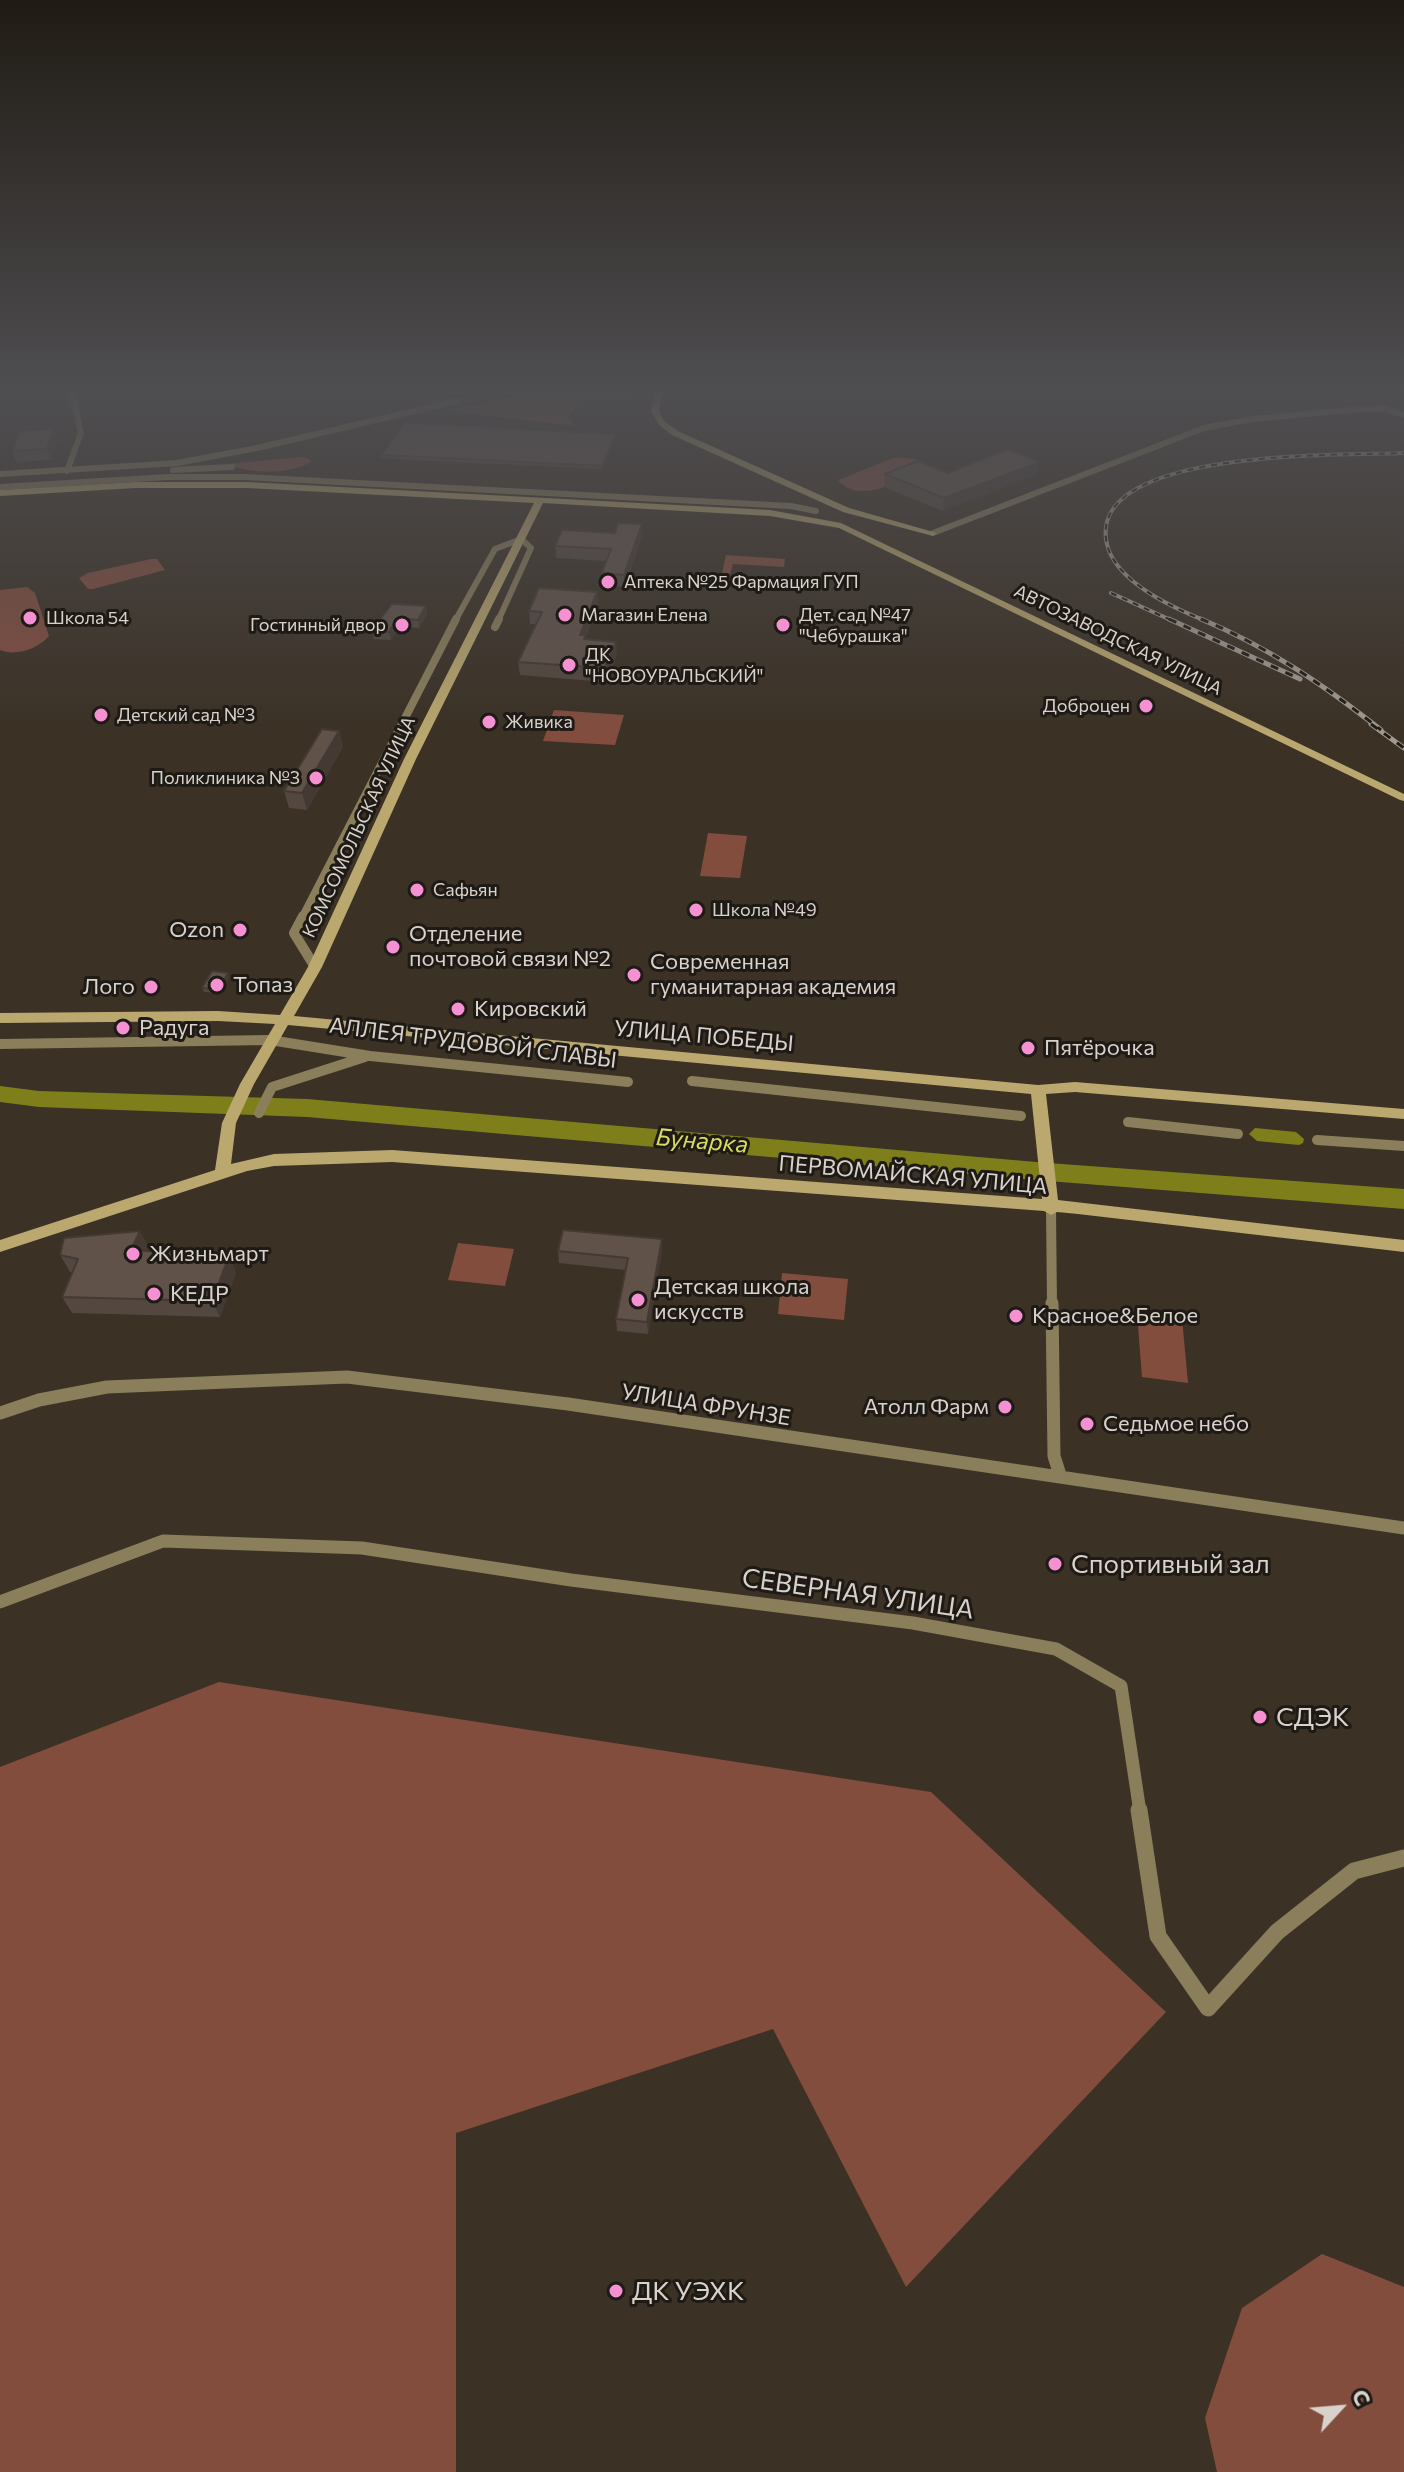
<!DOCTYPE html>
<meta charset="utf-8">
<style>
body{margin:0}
#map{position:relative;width:1404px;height:2472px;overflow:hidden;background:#3b3125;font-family:Commissioner,sans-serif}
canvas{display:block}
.north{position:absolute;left:1300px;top:2368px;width:80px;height:80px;-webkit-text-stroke:6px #1e1a15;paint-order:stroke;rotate:64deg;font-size:22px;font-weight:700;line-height:32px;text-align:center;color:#d8d2ca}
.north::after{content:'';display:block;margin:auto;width:28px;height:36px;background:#d8d2ca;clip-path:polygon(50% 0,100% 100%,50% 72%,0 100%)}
</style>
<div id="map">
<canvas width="1404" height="2472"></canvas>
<div class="north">С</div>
</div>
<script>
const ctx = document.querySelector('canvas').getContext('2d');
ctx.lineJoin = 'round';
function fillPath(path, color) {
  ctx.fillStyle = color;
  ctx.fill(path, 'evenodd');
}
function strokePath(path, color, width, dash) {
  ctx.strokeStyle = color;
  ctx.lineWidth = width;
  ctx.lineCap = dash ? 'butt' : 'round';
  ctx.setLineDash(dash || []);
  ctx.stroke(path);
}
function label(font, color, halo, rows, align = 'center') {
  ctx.font = font + ' Commissioner,sans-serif';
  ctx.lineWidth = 6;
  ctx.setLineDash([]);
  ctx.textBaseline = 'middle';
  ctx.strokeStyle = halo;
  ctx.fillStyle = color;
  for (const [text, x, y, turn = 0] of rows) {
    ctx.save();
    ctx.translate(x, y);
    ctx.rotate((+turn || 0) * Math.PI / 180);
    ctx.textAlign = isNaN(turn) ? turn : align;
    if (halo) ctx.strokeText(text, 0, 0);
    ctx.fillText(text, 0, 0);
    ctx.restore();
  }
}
fillPath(new Path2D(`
 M530 393H634L633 400 581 398 568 418 576 426 448 411Z
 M300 457 309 459 311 462C288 475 250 474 227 464Z
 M896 457 916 459 926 466 922 471C899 481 859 505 838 480Z
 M726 555 785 559 784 567 733 564 729 578H721Z
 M151 559H157L165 570 93 589H88L79 578 88 573Z
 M27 587 35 593 49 636C39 648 16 657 0 650V590Z
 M554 710 624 715 615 745 543 741Z
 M708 833 747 836 740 878 700 876Z
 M458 1243 514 1249 505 1286 448 1280Z
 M782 1273 848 1279 844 1320 778 1314Z
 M1137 1313 1182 1318 1188 1383 1142 1377Z
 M219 1682 931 1792 1166 2012 906 2287 773 2029 456 2133V2472H0V1767Z
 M1322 2254 1404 2287V2472H1217L1205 2418 1242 2308Z`), '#834d3e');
fillPath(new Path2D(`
 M1255 1128 1296 1132 1304 1139 1303 1143 1299 1145 1257 1141 1249 1134Z`), '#7e7f1b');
fillPath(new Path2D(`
 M0 1086 39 1091 307 1099 1048 1163 1404 1189V1209L1048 1181 307 1117 39 1107 0 1102Z`), '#7e7f1b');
strokePath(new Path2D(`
 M173 470 232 467
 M67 471 81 433 72 393
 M0 474 177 463 257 448 457 401
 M0 487 168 477H245L791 506 816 511
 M933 533 1204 428 1253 419 1361 409 1382 408 1404 415
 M455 621 495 549 521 539 531 548 498 621`), '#8a7e5b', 6);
strokePath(new Path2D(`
 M495 627 499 619
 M302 918 456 619`), '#8a7e5b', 8);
strokePath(new Path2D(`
 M303 916 294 933 315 967
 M0 1044 270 1040 370 1056 628 1082
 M692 1081 1021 1116
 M259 1113 272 1087 365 1057
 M1128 1122 1238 1134
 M1317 1140 1404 1146
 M1051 1209 1052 1305`), '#8a7e5b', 10);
strokePath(new Path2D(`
 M1052 1303 1054 1456 1060 1475
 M0 1413 39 1400 107 1387 347 1377 568 1404 1404 1528
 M0 1602 163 1541 362 1548 571 1580 913 1623 1056 1649 1121 1686 1140 1812`), '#8a7e5b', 13);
strokePath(new Path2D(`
 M1139 1810 1158 1936 1208 2008 1277 1932 1354 1871 1404 1858`), '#8a7e5b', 17);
fillPath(new Path2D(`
 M655 393H663L659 411 664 421 678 431 849 508 937 533 933 536 843 512 672 435 658 424 651 411Z
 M136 482H247L770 510 841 523 1404 794V801L1400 800 839 528 770 516 543 503 416 759 322 967 294 1016 1038 1085 1075 1082 1404 1109V1119L1075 1092 1046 1094 1058 1200 1404 1240V1252L1078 1214 1057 1212 1051 1215 1044 1211 392 1162 274 1166 247 1171 0 1252V1240L215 1170 222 1123 240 1084 275 1024 218 1021 0 1023V1013L218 1011 280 1015 308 967 404 759 534 503 247 488H136L0 496V490ZM288 1025 1031 1094 1042 1199 392 1150 274 1154 231 1164 236 1123 254 1084Z`), '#bba86f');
const railFar1 = new Path2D(`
 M1111 593 1173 621
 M1206 621C1173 608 1111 580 1106 539 1094 447 1347 456 1404 453`);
const rail = new Path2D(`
 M1169 619 1300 679
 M1201 619C1268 647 1324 685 1381 730
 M1371 724 1404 748`);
strokePath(railFar1, '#a19a90', 4);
strokePath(rail, '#a19a90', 5);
strokePath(railFar1, '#1e1a15', 2, [6]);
strokePath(rail, '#1e1a15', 3, [8]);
fillPath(new Path2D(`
 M616 434V437L602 469 381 458V455Z
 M58 440 51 460 16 462 12 451Z
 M1040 462 1037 474 943 511 884 487 885 474 948 473Z
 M642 524V536L625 587 602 585V573L606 561 556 558 555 546 615 533Z
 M597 592 598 605 586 636V640L617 655 606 682 520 675 518 662 536 624H530L529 611Z
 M392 604 426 606 427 614 419 628 399 626 391 640 374 639 372 630Z
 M339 731 343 747 307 810 289 808 284 791Z
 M229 977 220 993 204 992 202 988Z
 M662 1239V1251L648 1334 617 1331 616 1319 625 1270 559 1263 558 1251Z
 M149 1247 147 1251 229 1256 236 1273 220 1317 72 1313 62 1297 72 1272H70L60 1255Z`), '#53473f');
fillPath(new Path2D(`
 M54 429 58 440 51 460 47 449Z
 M616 434V437L602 469V466Z
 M1040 462 1037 474 943 511 944 498Z
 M642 524V536L625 587 624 575Z
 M597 592 598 605 586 636 587 649 580 635Z
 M426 606 427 614 419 628 418 620Z
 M397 618 399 626 391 640 389 632Z
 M616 642 617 655 606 682 605 668Z
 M339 731 343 747 307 810 302 793Z
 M228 973 229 977 220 993 219 989Z
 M140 1231 149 1247 140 1266 131 1250Z
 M662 1239V1251L648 1334 647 1322Z
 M229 1256 236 1273 220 1317 212 1301Z`), '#443933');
const building = new Path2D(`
 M405 423 616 434 602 466 381 455Z
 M54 429 47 449 12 451 20 431Z
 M1008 449 1040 462 944 498 885 474 918 461 948 473Z
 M618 523 642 524 624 575 602 573 611 549 555 546 562 530 615 533Z
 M539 588 597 592 580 635H586L584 639 616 642 605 668 518 662 542 612 529 611Z
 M392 604 426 606 418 620 397 618 389 632 372 630Z
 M322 729 339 731 302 793 284 791Z
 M212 971 228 973 219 989 202 988Z
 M563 1230 662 1239 647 1322 616 1319 628 1258 558 1251Z
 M140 1231 131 1250 229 1256 212 1301 62 1297 78 1259 60 1255 64 1238Z`);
fillPath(building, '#615249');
strokePath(building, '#443933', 2);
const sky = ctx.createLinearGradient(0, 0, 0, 739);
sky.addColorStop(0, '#201b14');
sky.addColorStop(0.53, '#4f4e51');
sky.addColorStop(1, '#4f4e5100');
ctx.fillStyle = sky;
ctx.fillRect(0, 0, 1404, 739);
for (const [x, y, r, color] of [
 [608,582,8,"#f591d3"],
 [565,615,8,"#f591d3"],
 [30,618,8,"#f591d3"],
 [402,625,8,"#f591d3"],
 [783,625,8,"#f591d3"],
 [569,665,8,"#f591d3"],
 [1146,706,8,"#f591d3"],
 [101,715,8,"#f591d3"],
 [489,722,8,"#f591d3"],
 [316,778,8,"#f591d3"],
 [417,890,8,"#f591d3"],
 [696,910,8,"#f591d3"],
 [240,930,8,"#f591d3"],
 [393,947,8,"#f591d3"],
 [634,975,8,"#f591d3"],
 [217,985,8,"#f591d3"],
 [151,987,8,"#f591d3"],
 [458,1009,8,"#f591d3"],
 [123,1028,8,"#f591d3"],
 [1028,1048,8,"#f591d3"],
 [133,1254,8,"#f591d3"],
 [154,1294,8,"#f591d3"],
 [638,1300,8,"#f591d3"],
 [1016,1316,8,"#f591d3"],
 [1005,1407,8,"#f591d3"],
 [1087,1424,8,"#f591d3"],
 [1055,1564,8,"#f591d3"],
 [1260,1717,8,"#f591d3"],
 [616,2291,8,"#f591d3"]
]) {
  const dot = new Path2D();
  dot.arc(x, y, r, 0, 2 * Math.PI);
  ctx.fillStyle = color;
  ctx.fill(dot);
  strokePath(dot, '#1e1a15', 3);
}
label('18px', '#d8d2ca', '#1e1a15', [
 ["Аптека №25 Фармация ГУП",624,582],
 ["Магазин Елена",581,615],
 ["Дет. сад №47",799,615],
 ["\"Чебурашка\"",799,636],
 ["Школа 54",46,618],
 ["Гостинный двор",386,625,"right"],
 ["ДК",585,655],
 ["\"НОВОУРАЛЬСКИЙ\"",585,676],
 ["Доброцен",1130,706,"right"],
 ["Детский сад №3",117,715],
 ["Живика",505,722],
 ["Поликлиника №3",300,778,"right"],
 ["Сафьян",433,890],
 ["Школа №49",712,910]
], 'left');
label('18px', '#d8d2ca', '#1e1a15', [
 ["АВТОЗАВОДСКАЯ УЛИЦА",1118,640,26],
 ["КОМСОМОЛЬСКАЯ УЛИЦА",359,827,-65]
]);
label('22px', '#d8d2ca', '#1e1a15', [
 ["Ozon",224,930,"right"],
 ["Отделение",409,934],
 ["почтовой связи №2",409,959],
 ["Современная",650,962],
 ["гуманитарная академия",650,987],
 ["Топаз",233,985],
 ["Лого",135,987,"right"],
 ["Кировский",474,1009],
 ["Радуга",139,1028],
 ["Пятёрочка",1044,1048],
 ["Жизньмарт",149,1254],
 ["Детская школа",654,1287],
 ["искусств",654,1312],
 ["КЕДР",170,1294],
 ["Красное&Белое",1032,1316],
 ["Атолл Фарм",989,1407,"right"],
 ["Седьмое небо",1103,1424]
], 'left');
label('22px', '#d8d2ca', '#1e1a15', [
 ["УЛИЦА ПОБЕДЫ",704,1036,5],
 ["АЛЛЕЯ ТРУДОВОЙ СЛАВЫ",473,1043,7],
 ["ПЕРВОМАЙСКАЯ УЛИЦА",913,1175,5],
 ["УЛИЦА ФРУНЗЕ",706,1405,9]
]);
label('italic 24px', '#dadc5f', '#1e1a15', [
 ["Бунарка",702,1141,5]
]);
label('26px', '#d8d2ca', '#1e1a15', [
 ["Спортивный зал",1071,1564],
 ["СДЭК",1276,1717],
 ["ДК УЭХК",632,2291]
], 'left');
label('26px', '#d8d2ca', '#1e1a15', [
 ["СЕВЕРНАЯ УЛИЦА",858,1594,8]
]);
</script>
